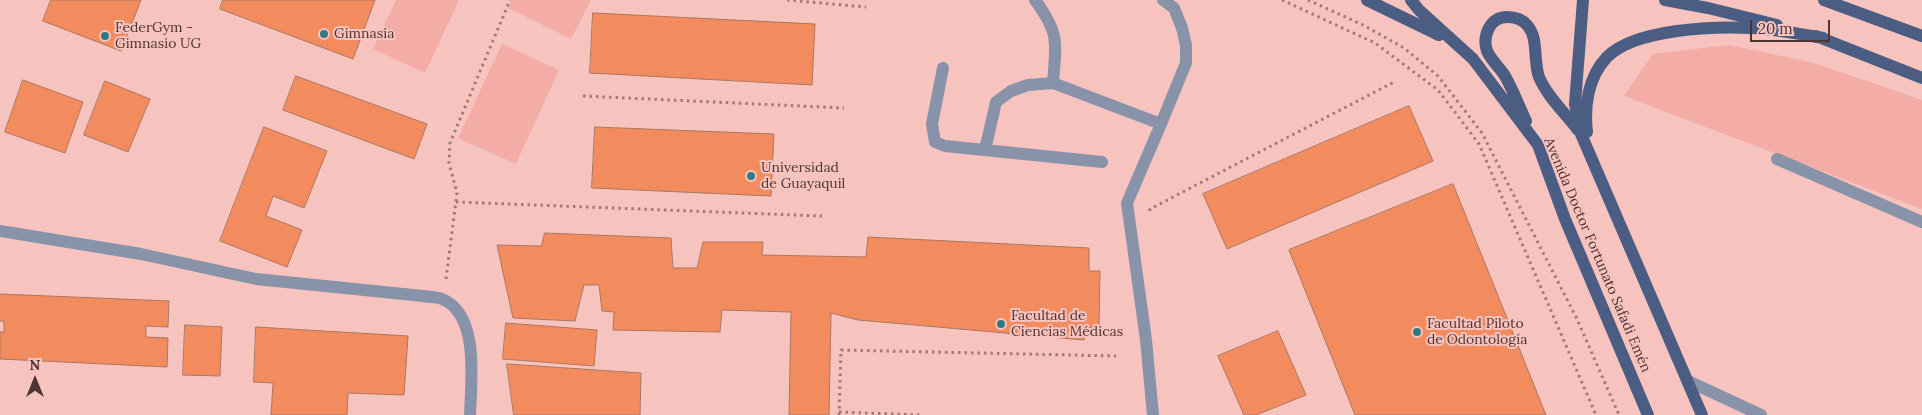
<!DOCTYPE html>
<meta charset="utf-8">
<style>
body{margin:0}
#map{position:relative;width:1922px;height:415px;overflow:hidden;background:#f7c3be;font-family:Lora,serif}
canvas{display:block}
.north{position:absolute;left:10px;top:355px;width:50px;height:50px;-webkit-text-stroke:4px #f7c3be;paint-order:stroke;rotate:0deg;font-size:14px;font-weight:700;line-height:20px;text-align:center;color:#4e3432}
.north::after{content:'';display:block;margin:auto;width:18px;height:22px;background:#4e3432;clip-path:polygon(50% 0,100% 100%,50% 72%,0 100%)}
.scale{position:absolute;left:1750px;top:20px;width:80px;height:22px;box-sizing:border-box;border:2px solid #4e3432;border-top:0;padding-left:6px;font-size:15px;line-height:18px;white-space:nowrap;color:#4e3432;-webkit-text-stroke:4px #f7c3be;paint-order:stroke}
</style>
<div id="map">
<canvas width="1922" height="415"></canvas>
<div class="north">N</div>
<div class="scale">20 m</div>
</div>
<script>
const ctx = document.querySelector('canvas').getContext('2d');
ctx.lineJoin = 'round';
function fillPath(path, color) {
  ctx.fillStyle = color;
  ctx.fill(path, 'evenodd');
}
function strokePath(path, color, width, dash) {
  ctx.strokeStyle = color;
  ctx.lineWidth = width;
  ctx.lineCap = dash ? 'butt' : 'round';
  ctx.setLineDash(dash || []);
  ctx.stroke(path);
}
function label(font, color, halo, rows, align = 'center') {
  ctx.font = font + ' Lora,serif';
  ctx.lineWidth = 4;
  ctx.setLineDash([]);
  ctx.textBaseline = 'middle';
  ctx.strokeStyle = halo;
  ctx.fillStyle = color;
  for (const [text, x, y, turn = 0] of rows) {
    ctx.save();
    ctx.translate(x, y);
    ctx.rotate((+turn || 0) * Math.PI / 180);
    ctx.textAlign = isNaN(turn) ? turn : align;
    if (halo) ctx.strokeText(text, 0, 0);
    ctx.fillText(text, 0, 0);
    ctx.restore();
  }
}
fillPath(new Path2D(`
 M396 0H459L425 73 373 49Z
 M512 0H591L571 39 508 8Z
 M502 44 559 70 516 164 458 138Z
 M1729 45 1814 63 1922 100V209L1624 96 1653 54Z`), '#f3aca6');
const building = new Path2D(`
 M51 0H141L121 51 43 21Z
 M223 0H375L353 59 220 9Z
 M593 13 815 24 812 85 590 73Z
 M296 76 427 124 414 159 283 110Z
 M23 80 83 102 65 153 5 132Z
 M105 81 150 99 128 152 84 135Z
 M1409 106 1433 161 1227 249 1203 194Z
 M264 127 327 151 304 208 273 196 266 216 302 230 287 267 220 241Z
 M595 127 774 134 771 196 592 188Z
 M1453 184 1546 415H1355L1289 250Z
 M545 233 671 238 673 268H697L703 242H763L762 255 866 257 868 237 1089 248V271H1100L1099 327 1085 328 1084 340 858 320 831 313 829 415H789L791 312 722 310 720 332 613 330 614 312 602 311 599 285H584L575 321 513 318 497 245 541 246Z
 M0 294 169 301 168 327 146 326V337L168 338 167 367 0 359V332H4V321H0Z
 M506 323 597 330 594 366 503 359Z
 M185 325 222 327 220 376 183 375Z
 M256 327 408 336 404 395 348 393 347 415H271L273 383 254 382Z
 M1278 331 1306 395 1256 415H1244L1218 356Z
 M507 364 641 373 640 415H514Z`);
fillPath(building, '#f28c5f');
strokePath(building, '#ac765f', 1);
strokePath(new Path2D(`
 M787 0 866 7
 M1282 0 1375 43 1438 90 1479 144 1596 415
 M1308 0 1363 25 1404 48 1438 76 1482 133 1577 319 1619 415
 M583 96 844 108
 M456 202 822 216
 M1150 211V209L1396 81
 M446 279 457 193 449 163 450 143 510 0
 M839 412 920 415
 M839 415 841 350 1116 356`), '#a17a77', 3, [2.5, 4]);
strokePath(new Path2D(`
 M1035 0C1060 34 1056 42 1053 83
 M943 68 932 124 935 142 945 146 1102 162
 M985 150 996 102 1011 91 1028 85 1053 83 1161 124
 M1777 159 1922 222
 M0 231 141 254 256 279 423 296C429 297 437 297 442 299 480 314 471 383 470 415
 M1688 381 1761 415
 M1153 415 1146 340 1127 203 1161 124 1186 63V45L1182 28 1174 8 1163 0`), '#8892a8', 12);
strokePath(new Path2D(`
 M1367 0 1439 35
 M1411 0 1419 10 1473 59 1538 145 1565 219 1648 415
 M1583 0 1575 104 1581 134 1702 415
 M1665 0 1708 8 1777 25
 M1824 0 1922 36
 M1816 36 1922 78
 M1526 121C1519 106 1513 90 1505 76 1500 68 1491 60 1487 51 1482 36 1490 17 1507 17 1515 17 1522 19 1527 25 1539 38 1533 61 1539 77 1547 96 1565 113 1578 130
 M1587 132C1584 106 1588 77 1607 57 1635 29 1713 26 1751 28 1775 29 1799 34 1823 38`), '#4b5d82', 12);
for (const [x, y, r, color] of [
 [324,34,5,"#327a81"],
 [105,36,5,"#327a81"],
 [751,176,5,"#327a81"],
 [1001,324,5,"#327a81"],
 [1417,332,5,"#327a81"]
]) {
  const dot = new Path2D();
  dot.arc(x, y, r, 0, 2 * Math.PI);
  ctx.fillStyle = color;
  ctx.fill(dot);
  strokePath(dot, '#f7c3be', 2);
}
label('14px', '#4e3432', '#f7c3be', [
 ["FederGym -",115,28],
 ["Gimnasio UG",115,44],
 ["Gimnasia",334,34],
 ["Universidad",761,168],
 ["de Guayaquil",761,184],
 ["Facultad de",1011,316],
 ["Ciencias Médicas",1011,332],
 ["Facultad Piloto",1427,324],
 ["de Odontología",1427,340]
], 'left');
label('14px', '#4e3432', '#f7c3be', [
 ["Avenida Doctor Fortunato Safadi Emén",1597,255,67]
]);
</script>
